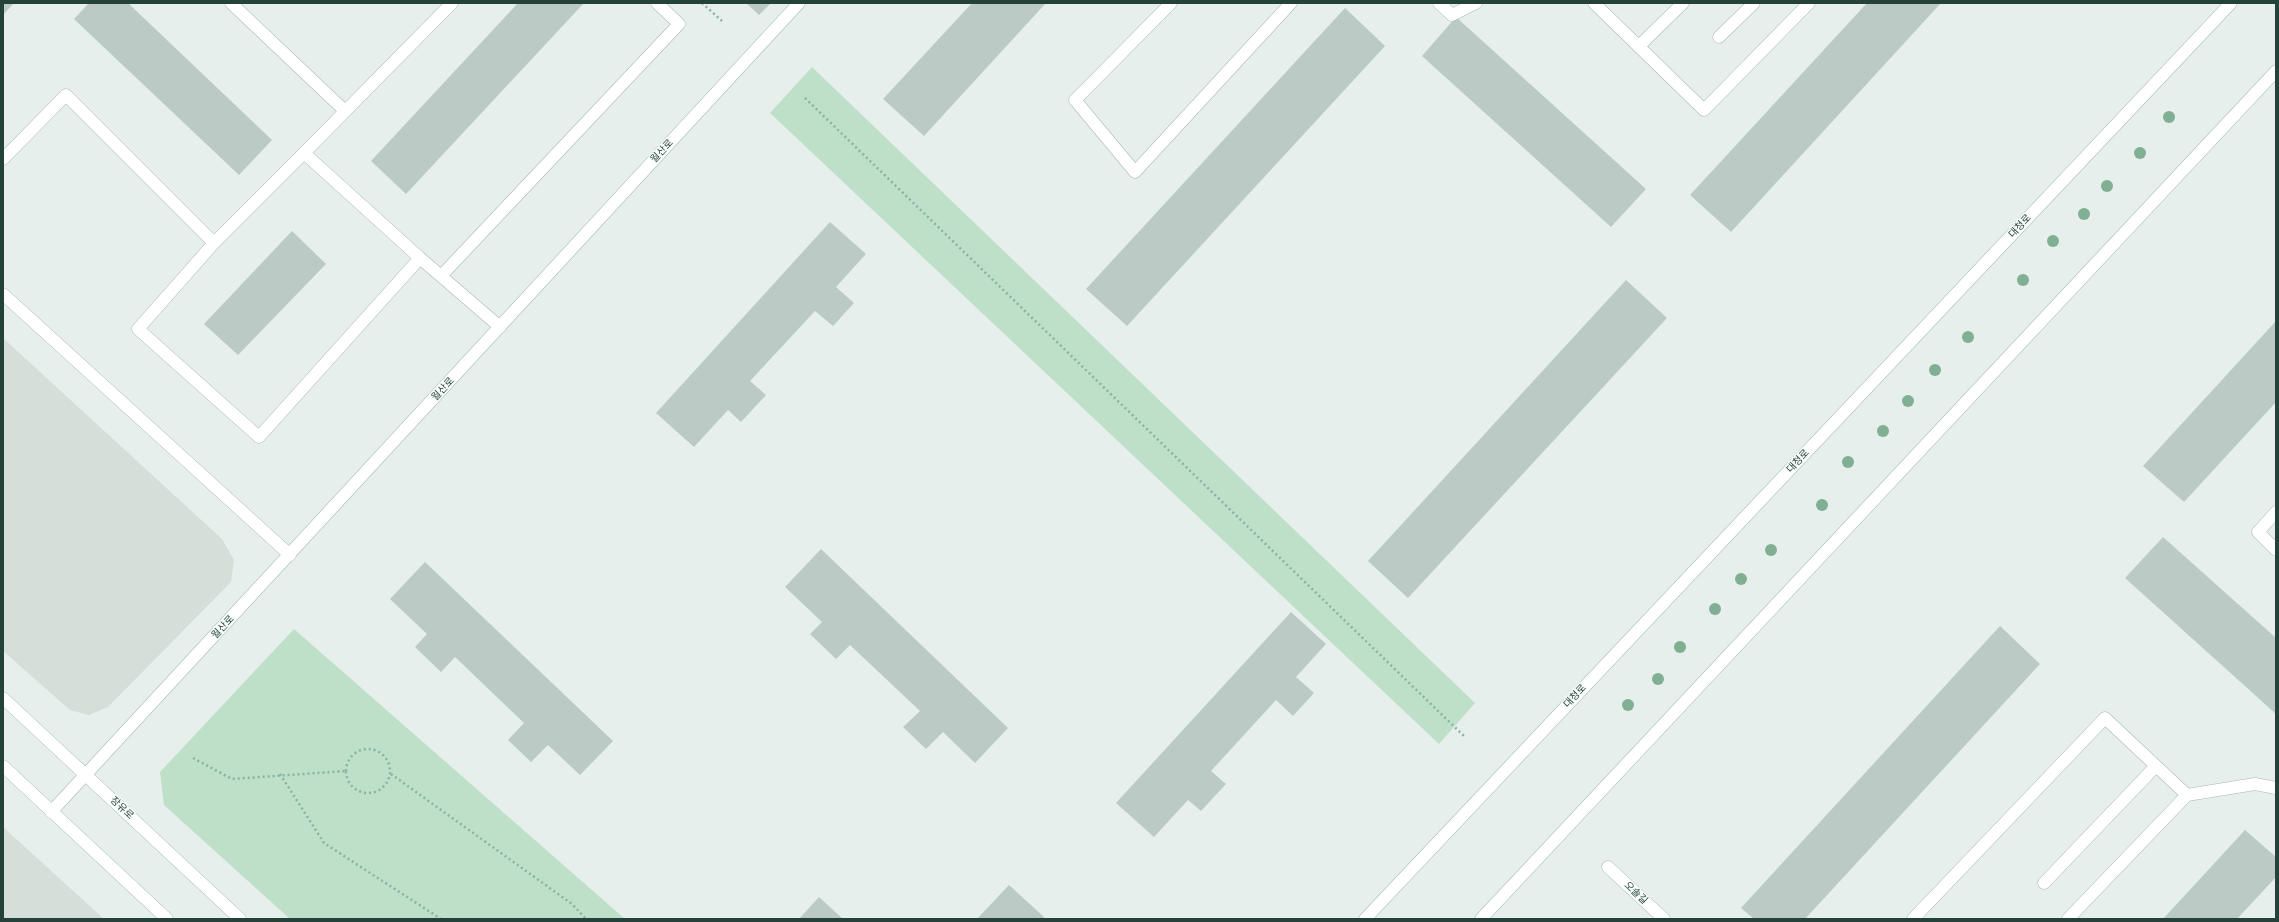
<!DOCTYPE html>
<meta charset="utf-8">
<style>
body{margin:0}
#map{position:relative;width:2279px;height:922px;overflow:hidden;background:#e6efeb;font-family:Inter,sans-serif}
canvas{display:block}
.frame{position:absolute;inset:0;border:4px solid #24423a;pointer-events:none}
</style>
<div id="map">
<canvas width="2279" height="922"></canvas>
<div class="frame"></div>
</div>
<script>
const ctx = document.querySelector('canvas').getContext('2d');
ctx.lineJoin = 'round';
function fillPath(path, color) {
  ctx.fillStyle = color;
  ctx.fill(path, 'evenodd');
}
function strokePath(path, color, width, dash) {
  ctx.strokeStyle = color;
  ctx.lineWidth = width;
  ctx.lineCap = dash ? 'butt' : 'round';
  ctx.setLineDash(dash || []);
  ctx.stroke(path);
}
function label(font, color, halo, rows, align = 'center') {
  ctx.font = font + ' Inter,"Noto Sans KR",sans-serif';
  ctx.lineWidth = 3;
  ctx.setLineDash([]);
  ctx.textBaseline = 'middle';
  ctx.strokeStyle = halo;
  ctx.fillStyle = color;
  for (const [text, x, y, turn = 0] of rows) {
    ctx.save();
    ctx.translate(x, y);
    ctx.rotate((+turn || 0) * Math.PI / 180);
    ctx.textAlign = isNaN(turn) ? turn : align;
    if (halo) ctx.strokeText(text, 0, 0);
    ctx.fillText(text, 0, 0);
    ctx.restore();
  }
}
fillPath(new Path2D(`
 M3 338 222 539 234 560 231 582 108 707 89 715 70 710 3 651Z
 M3 827 104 919H3Z`), '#d4dfda');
fillPath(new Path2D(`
 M812 67 1475 703 1439 744 770 113Z
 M294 629 625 919H290L164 805 160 772Z`), '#bfe0c8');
fillPath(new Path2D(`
 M3 3H14L3 15Z
 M89 3H128L272 140 239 175 74 19Z
 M518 3H584L406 194 371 161Z
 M746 3H771L759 15Z
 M972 3H1046L924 136 883 99Z
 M1867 3H1941L1731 232 1690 195Z
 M1345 8 1385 46 1127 326 1086 289Z
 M1456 17 1646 189 1611 227 1422 56Z
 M830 222 866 254 836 287 854 303 833 326 815 311 750 381 766 395 741 422 728 410 694 447 656 413Z
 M292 231 326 264 238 355 204 324Z
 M1626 280 1667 318 1408 598 1368 561Z
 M2276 321V402L2184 502 2143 466Z
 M2163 537 2276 638V714L2125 578Z
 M821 549 1008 728 975 763 943 732 926 749 903 727 920 711 850 645 836 659 810 634 822 622 785 587Z
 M425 562 613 741 580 775 548 745 531 762 508 740 524 723 455 657 441 672 415 647 427 634 390 599Z
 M1291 612 1326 644 1296 677 1314 693 1293 716 1276 700 1211 771 1226 784 1201 811 1188 800 1154 837 1116 803Z
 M2000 626 2040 664 1805 919H1754L1741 908Z
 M2245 830 2276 857V877L2237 919H2163Z
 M1009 885 1044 917 1042 919H977Z
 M819 897 843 919H799Z`), '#bbcac4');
const lane = new Path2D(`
 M231 3 345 111
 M452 3 304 153 420 258 500 327
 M1171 3 1075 100 1135 172 1291 3
 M1439 3 1452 15 1476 3
 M1594 3 1704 110 1809 3
 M1719 37 1754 3
 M1639 46 1683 3
 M304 153 214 243 138 329 259 437 420 258
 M3 159 66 95 214 243
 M441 276 679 24 657 3
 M2276 512 2258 532 2276 550
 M2044 883 2156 766
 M1913 919 2105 718 2187 795
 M2068 919 2187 795 2255 784 2276 788`);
const street = new Path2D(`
 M3 294 290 555
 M1608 867 1664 919`);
const secondary = new Path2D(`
 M3 698 240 919
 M3 766 167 919
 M51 812 799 3
 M1365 919 2231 3
 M1481 919 2276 71`);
strokePath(lane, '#a8b8b2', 13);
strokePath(street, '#a8b8b2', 13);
strokePath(secondary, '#a4bbb3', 13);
strokePath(new Path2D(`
 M702 3 722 21
 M805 98 1466 738
 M346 771a22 22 0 1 1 44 0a22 22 0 1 1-44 0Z
 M193 758 232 779 346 771
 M280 774 324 843 441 919
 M391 774 572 904 586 919`), '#86b3a5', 2.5, [2, 3]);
strokePath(lane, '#fff', 12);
strokePath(street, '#fff', 12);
strokePath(secondary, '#fff', 12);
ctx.fillStyle = '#80af93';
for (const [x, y] of [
 [2169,117],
 [2140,153],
 [2107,186],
 [2084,214],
 [2053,241],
 [2023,280],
 [1968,337],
 [1935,370],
 [1908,401],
 [1883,431],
 [1848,462],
 [1822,505],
 [1771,550],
 [1741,579],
 [1715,609],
 [1680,647],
 [1658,679],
 [1628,705]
]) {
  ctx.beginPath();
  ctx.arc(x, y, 6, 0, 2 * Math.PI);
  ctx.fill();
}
label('10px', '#24423a', '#f7fbf9', [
 ["월산로",662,151,-47],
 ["대청로",2020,226,-47],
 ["월산로",443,389,-47],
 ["대청로",1798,461,-47],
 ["월산로",223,627,-47],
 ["대청로",1575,696,-47],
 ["장유로",122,808,43],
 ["오솔길",1636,893,43]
]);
</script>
